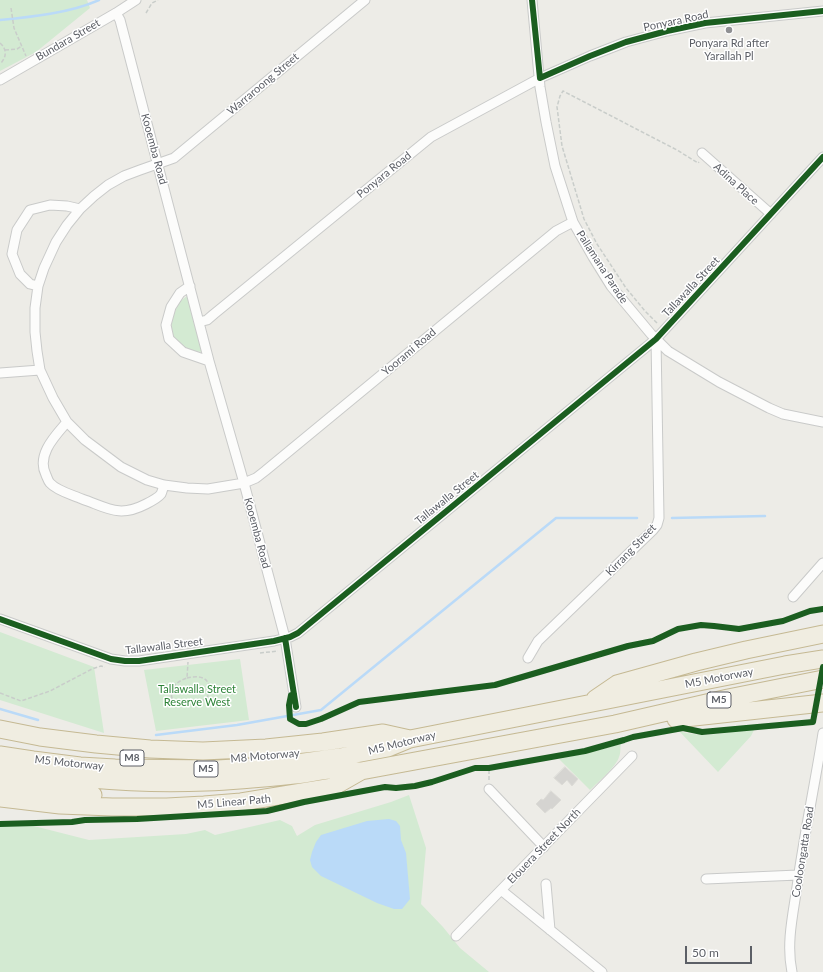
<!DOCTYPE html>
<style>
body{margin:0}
#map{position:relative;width:823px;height:972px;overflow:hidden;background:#edece7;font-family:Lato,sans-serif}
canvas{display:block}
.scale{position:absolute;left:685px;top:946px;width:67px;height:18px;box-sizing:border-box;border:2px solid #5c5f66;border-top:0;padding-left:5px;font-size:12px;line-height:14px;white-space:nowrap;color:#5c5f66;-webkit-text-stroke:3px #fff;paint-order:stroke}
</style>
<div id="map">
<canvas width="823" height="972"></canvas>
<div class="scale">50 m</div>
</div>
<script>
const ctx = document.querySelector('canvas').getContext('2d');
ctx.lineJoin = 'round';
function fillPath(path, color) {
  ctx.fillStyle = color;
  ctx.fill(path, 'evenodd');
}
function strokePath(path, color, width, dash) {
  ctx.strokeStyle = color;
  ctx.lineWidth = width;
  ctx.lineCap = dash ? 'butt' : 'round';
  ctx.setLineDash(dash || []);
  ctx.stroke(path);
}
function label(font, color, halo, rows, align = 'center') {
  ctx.font = font + ' Lato,sans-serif';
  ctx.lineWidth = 3;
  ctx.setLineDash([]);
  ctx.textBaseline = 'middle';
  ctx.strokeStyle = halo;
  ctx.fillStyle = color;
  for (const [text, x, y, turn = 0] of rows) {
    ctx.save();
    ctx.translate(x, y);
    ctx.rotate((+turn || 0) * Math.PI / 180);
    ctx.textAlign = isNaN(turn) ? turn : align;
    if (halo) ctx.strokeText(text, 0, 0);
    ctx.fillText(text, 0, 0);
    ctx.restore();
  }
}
fillPath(new Path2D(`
 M0 0H87L90 8 36 52 0 71Z
 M187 296 202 352 193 351 183 347 173 337 171 327 174 314 179 302Z
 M0 632 94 667 104 733 0 700Z
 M240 659 249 720 156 731 144 670Z
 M755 728 751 736 718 772 679 731C704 739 731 732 755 728Z
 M621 744C620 748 621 753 619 757 616 767 598 782 590 790L559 759 563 758 588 753Z
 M409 795 426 848 421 904 443 927 460 948 489 972H0V825H30L89 840 186 834 205 830 215 835 280 820 292 826 297 836 315 825 391 802Z`), '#d3ead2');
fillPath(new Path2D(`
 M389 819 396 821 400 826 401 840 406 853 410 899 402 909H394L377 903 321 876 312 867 310 860 312 852 316 842 321 835 367 821Z`), '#badaf8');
strokePath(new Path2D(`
 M0 20C31 17 70 13 99 0
 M672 518 765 516
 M0 709 38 720
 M156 735 237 725 321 710 556 518H637`), '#badaf8', 2.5);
const building = new Path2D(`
 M565 767 578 779 572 786 567 780 562 785 554 778Z
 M551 791 561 800 552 809 551 808 545 813 536 804 541 799 543 800Z`);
fillPath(building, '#d5d4d1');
strokePath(building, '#dcdbd6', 1);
const minor = new Path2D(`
 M365 0 174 158 140 170 124 176 108 185 94 196 80 209 67 225 56 242 44 268 38 286 35 308V332L37 351 40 370 53 398 67 422 85 440 121 467 147 480 164 485 187 488 208 489 244 483 256 478 265 471 556 231 573 222
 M532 0 540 87 546 122 555 166 573 222 593 257 611 286 651 334 668 351 719 382 769 408 783 414 823 422
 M116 13 120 20 209 361 244 483 285 638 296 707
 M0 80 116 13 136 0
 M702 153 771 214
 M38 286 30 284 20 274 12 254 17 230 30 210 50 205 67 206 80 209
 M190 286 180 293 171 307 166 325 169 339 183 352 209 361
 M199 322 207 320 214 314 431 137 540 78 590 56 626 42 667 31 705 23 823 11
 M0 373 40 370
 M67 422C55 436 36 455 46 475 47 477 48 481 50 483 57 491 73 495 82 499 108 508 119 518 146 504 150 502 158 498 161 494 162 492 163 488 164 485
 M793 597 823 563
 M0 619 111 659 125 661H139L274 641 290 637 298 633 656 339 823 157
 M528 658 538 641 653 530 657 525 659 518 656 339
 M489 789 544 847
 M706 879 798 875
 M546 884 550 930
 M501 890 602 972
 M456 936 632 756
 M792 972C786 944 793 914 797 887 804 835 815 784 823 733`);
const motorway = new Path2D(`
 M595 699 617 684 696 662 746 650 823 634
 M676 719 823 703
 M0 729 40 737 96 744 150 749 203 751 266 748 323 742 383 733 410 739
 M0 755 33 760 80 766 115 768 217 769 253 767 290 764 340 757 388 748 410 739 785 665 823 659
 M0 768C68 779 137 785 206 782 235 781 265 778 294 775 306 774 318 771 330 770 340 770 351 771 361 771L615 724 728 698 823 679
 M0 784 17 787 93 795
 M0 798 60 805 112 807H167L204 805 241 802 333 787 361 771`);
strokePath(minor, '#c9cac9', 11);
strokePath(motorway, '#c5b993', 19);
strokePath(new Path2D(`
 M11 8 14 28 26 56
 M146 13 152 3 158 0
 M0 43C7 49 7 57 0 64
 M5 50 17 49 22 46
 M657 323 645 311 626 288 597 244 584 219 562 146 557 107 560 96 563 91 677 150 698 163 699 162
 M260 653 278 651
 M187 678C192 677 198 676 203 678 212 682 212 697 202 701 198 703 193 702 189 702 182 703 181 706 174 703 167 690 175 682 187 678L188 662
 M0 693 21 701 50 691 92 669 101 666 105 667
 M489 780V768`), '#c9cdca', 1.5, [4, 2]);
strokePath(minor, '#fcfcfb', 9);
strokePath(motorway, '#f0ede1', 17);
strokePath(new Path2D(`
 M532 0 540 78 590 56 626 42 667 31 705 23 823 11
 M0 619 111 659 125 661H139L274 641 290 637 298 633 656 339 823 157
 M285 638 296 707
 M294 694 291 695 289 705 290 719 299 724H306L321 719 359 702 495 685 628 646 653 641 678 629 701 625 714 626 739 629 783 621 810 611 823 609
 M0 824 72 822 85 820 137 819 254 812 267 811 304 802 385 787 396 788 415 786 432 782 475 768H489L585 751 624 740 633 737 683 728 702 732 813 722 823 667`), '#1b5e20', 6);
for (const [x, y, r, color] of [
 [729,30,4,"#8f9093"]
]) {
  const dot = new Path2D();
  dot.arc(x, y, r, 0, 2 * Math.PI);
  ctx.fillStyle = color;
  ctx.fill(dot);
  strokePath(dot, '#fff', 1.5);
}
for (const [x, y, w] of [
 [719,700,24],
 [132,758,24],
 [206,769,24]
]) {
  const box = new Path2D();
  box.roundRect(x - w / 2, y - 8, w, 16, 3);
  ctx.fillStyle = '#fff';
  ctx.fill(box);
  strokePath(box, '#5c5f66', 1);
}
label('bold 10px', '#5c5f66', null, [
 ["M5",719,700],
 ["M8",132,758],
 ["M5",206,769]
]);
label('11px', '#5c5f66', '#fff', [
 ["Ponyara Road",676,21,-12],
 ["Bundara Street",68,40,-30],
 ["Warraroong Street",263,84,-40],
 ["Kooemba Road",154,149,75],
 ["Ponyara Road",384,175,-39],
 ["Adina Place",736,184,42],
 ["Pallamana Parade",602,267,57],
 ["Tallawalla Street",691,287,-47],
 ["Yoorami Road",409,352,-40],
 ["Tallawalla Street",447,498,-39],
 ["Kooemba Road",257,533,75],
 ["Kirrang Street",631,550,-46],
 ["Tallawalla Street",164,646,-7],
 ["M5 Motorway",719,678,-11],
 ["M5 Motorway",402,743,-14],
 ["M8 Motorway",265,756,-5],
 ["M5 Motorway",69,763,6],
 ["M5 Linear Path",234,802,-5],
 ["Elouera Street North",544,846,-46],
 ["Cooloongatta Road",803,852,-81]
]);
label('11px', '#5c5f66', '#fff', [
 ["Ponyara Rd after",729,43],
 ["Yarallah Pl",729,56]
]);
label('11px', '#2d8337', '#fff', [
 ["Tallawalla Street",197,689],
 ["Reserve West",197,702]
]);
</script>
